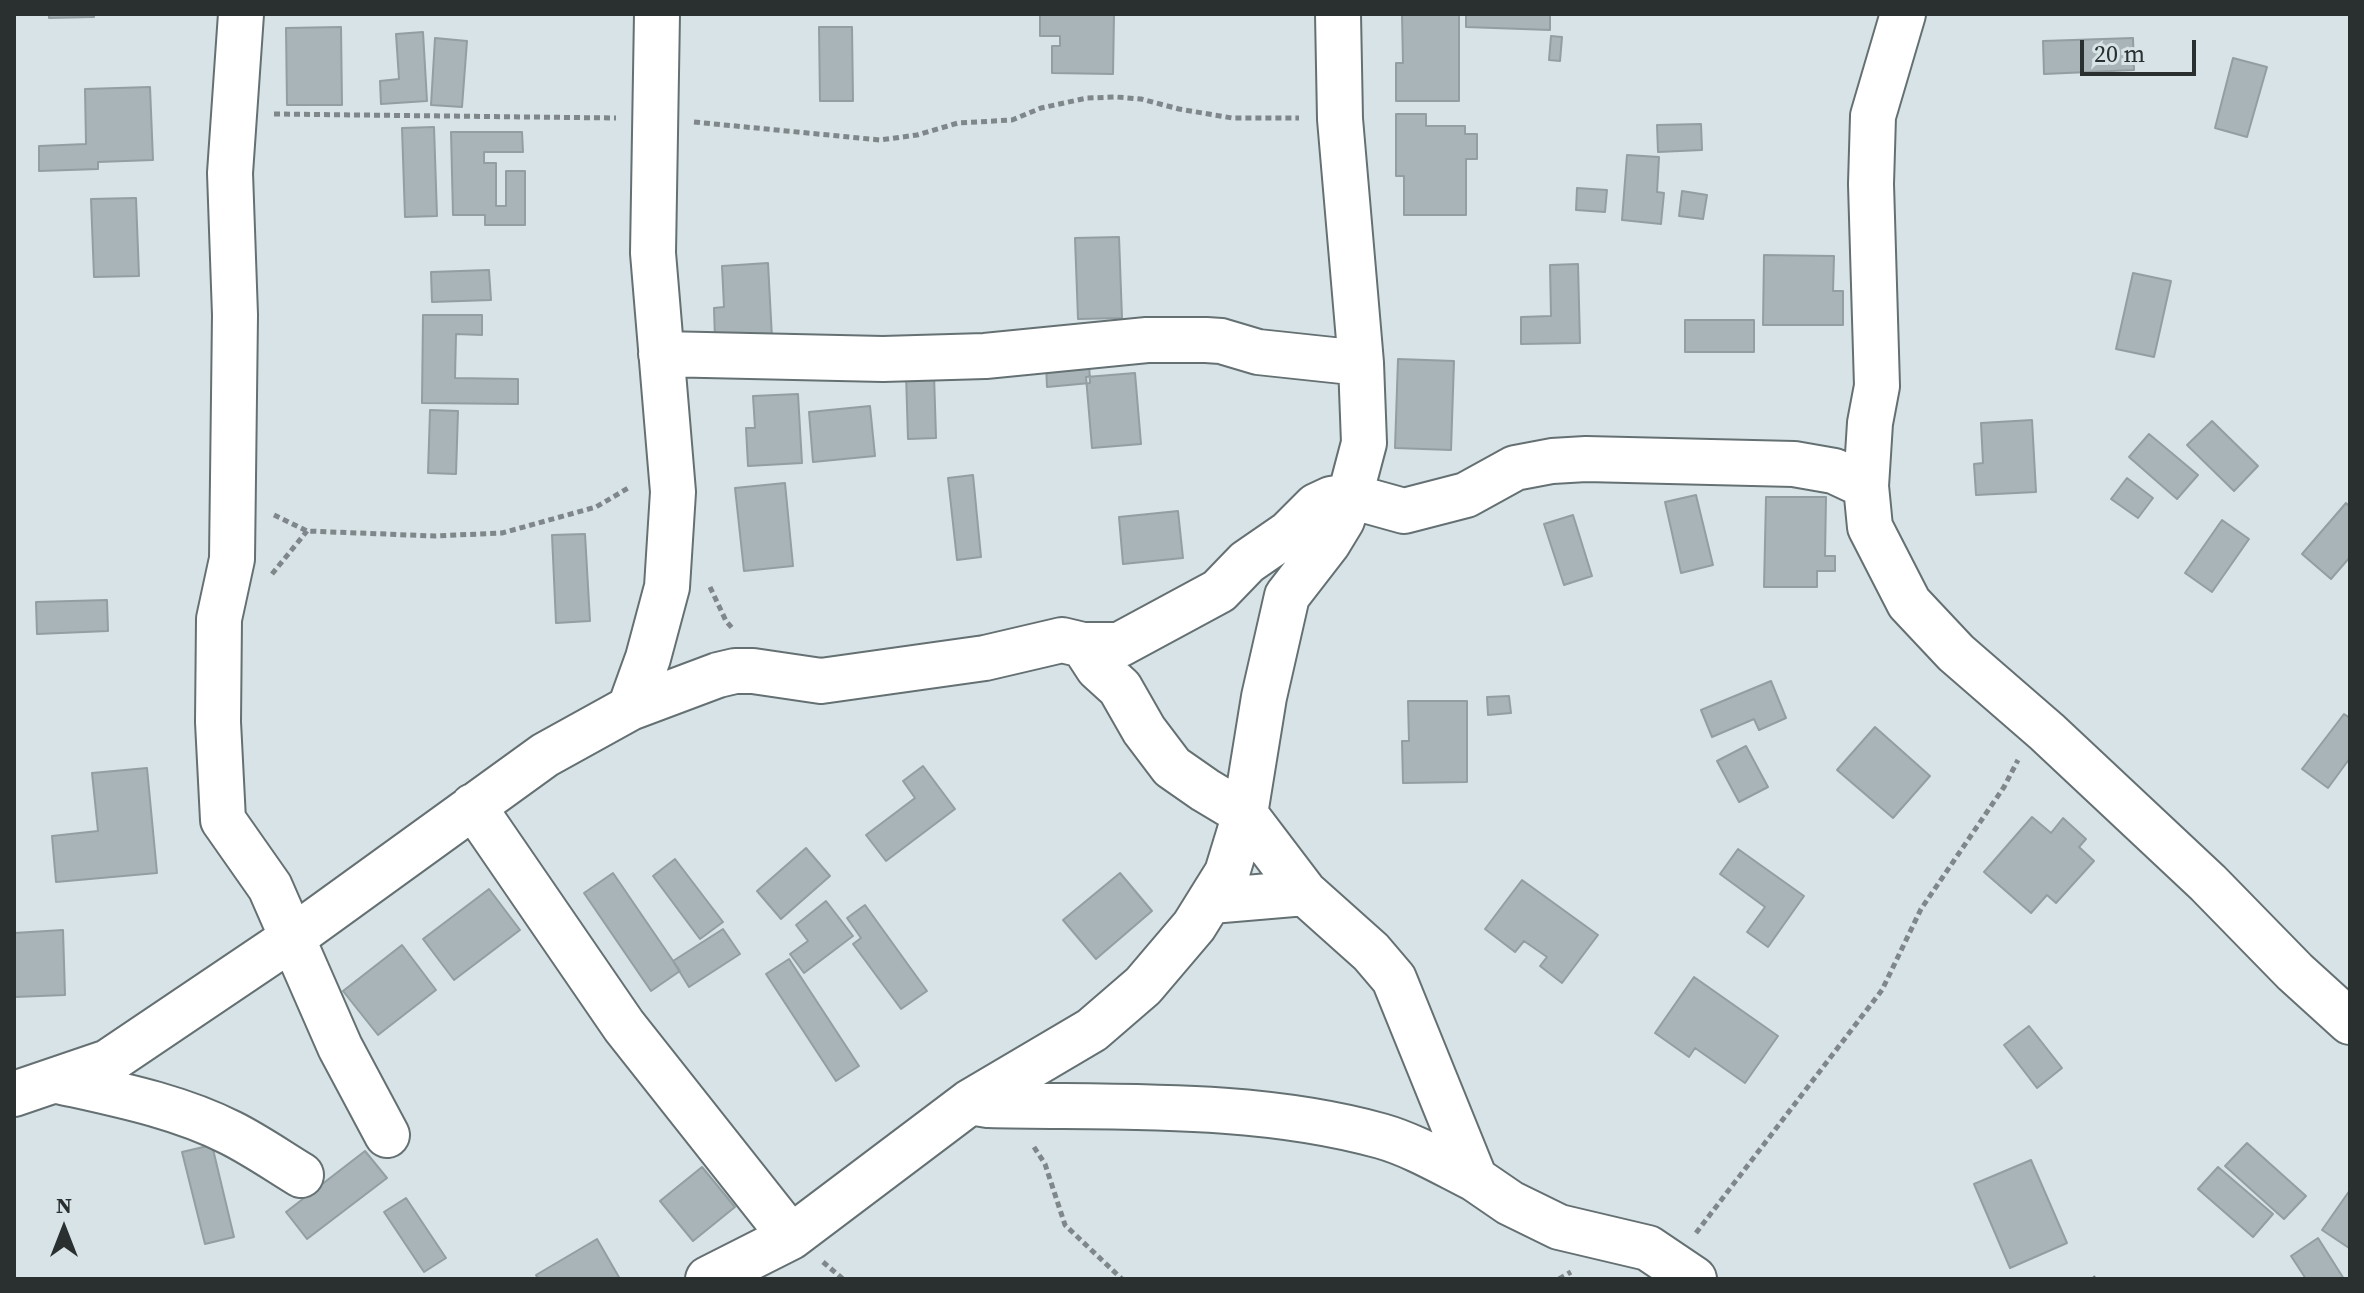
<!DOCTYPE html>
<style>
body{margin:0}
#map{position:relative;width:2364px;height:1293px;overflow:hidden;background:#d7e3e7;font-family:"Source Serif 4",serif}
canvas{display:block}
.frame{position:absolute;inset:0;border:16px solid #2a2f30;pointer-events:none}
.north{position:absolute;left:24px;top:1189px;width:80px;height:80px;-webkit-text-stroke:6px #d7e3e7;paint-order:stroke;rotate:0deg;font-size:22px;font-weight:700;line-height:32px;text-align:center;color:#2a2f30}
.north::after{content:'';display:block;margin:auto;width:28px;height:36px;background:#2a2f30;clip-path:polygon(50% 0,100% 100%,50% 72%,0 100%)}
.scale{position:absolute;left:2080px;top:40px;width:116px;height:36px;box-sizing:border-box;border:4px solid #2a2f30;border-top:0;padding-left:10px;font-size:24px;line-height:28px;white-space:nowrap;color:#2a2f30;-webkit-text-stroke:6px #d7e3e7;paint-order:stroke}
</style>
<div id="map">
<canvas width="2364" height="1293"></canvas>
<div class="frame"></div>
<div class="north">N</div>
<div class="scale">20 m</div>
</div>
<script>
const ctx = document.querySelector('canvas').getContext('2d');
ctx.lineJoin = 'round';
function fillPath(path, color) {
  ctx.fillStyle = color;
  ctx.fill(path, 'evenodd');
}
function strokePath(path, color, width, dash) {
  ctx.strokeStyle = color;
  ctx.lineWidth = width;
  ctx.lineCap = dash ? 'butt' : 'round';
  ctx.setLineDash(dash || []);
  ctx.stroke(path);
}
const building = new Path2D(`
 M49 14H94V17L49 18Z
 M1040 14H1114L1113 74 1052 73V46H1060V36H1040Z
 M1402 14H1459V101H1396V63H1403Z
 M1466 14H1550V30L1466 27Z
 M341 27 342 105H287L286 28Z
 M819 27H852L853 101H820Z
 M423 32 427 101 381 104 380 81 399 79 396 34Z
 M1551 36 1562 37 1560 61 1549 60Z
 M435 38 467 41 462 107 431 105Z
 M2133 38 2134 70 2044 74 2043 41Z
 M2233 58 2267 67 2247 137 2215 128Z
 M150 87 153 160 98 162V169L39 171V146L86 144 85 89Z
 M1396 114H1426V126H1465V134H1477V159H1466V215H1404V176H1396Z
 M1701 124 1702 150 1658 152 1657 125Z
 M434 127 437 216 405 217 402 128Z
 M451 132H522L523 152H484V163H496V206H506V171H525V225H485V215H453Z
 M1627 155 1659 157 1657 192 1664 193 1661 224 1622 220Z
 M1577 188 1607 190 1605 212 1576 210Z
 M1682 191 1707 195 1703 219 1679 216Z
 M136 198 139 276 94 277 91 199Z
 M1119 237 1122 318 1078 319 1075 238Z
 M1764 255 1834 256 1833 291H1843V325H1763Z
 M768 263 772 338 715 340 714 308 724 307 722 266Z
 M1578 264 1580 343 1521 344V317L1551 316 1550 265Z
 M489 270 491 300 432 302 431 272Z
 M2133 273 2171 281 2154 357 2116 349Z
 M423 315H482V335L456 334 455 378 518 379V404L422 403Z
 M1685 320H1754V352H1685Z
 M1398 359 1454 361 1451 450 1395 448Z
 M1089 361 1090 383 1047 387 1046 364Z
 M1135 373 1141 444 1092 448 1086 377Z
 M906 374H934L936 438 908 439Z
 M798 394 802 463 748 466 746 428H755L753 396Z
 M870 406 875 456 813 462 809 412Z
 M430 410 458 411 456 474 428 473Z
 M2032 420 2036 492 1976 495 1974 464 1983 463 1981 423Z
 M2212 421 2258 466 2234 491 2187 445Z
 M2149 434 2198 475 2177 499 2129 457Z
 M973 475 981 557 957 560 948 478Z
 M2127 478 2153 498 2138 518 2111 499Z
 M785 483 793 566 744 571 735 488Z
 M1696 495 1713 565 1681 573 1665 502Z
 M1766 497H1826L1825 556H1835V571H1817V587H1764Z
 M2346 503 2350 507V557L2331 579 2302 554Z
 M1178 511 1183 558 1123 564 1119 517Z
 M1573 515 1592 576 1564 585 1544 524Z
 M2222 520 2249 539 2212 592 2185 573Z
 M585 534 590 621 556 623 552 535Z
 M107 600 108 631 37 634 36 602Z
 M1771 681 1786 718 1759 730 1754 719 1712 737 1701 710Z
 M1509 696 1511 713 1488 715 1487 697Z
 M1408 701H1467V782L1403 783 1402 741H1409Z
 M2344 714 2350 718V758L2328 788 2302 769Z
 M1875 727 1930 776 1893 818 1837 770Z
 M1746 746 1768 787 1739 802 1717 761Z
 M923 766 955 809 886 861 866 835 915 798 903 781Z
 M147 768 157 873 56 882 52 836 98 831 92 773Z
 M2032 817 2051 833 2063 818 2086 839 2079 847 2094 861 2056 903 2047 895 2031 913 1984 872Z
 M806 848 830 876 781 919 757 891Z
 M1738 849 1804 896 1768 947 1747 932 1765 907 1720 874Z
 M675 859 723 922 700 939 653 876Z
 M613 873 680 971 651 991 584 893Z
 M1120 873 1152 911 1096 959 1063 920Z
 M1522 880 1598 935 1562 983 1540 966 1547 957 1524 941 1515 952 1485 929Z
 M489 889 520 930 454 980 423 939Z
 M826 901 853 936 804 973 790 954 808 941 796 925Z
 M865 905 927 991 901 1009 853 944 861 938 847 918Z
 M723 929 740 954 689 987 673 961Z
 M63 930 65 995 14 997V933Z
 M402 945 436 990 378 1035 343 991Z
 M789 959 859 1066 836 1081 766 974Z
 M1694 977 1778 1036 1745 1083 1695 1048 1689 1057 1655 1033Z
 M2029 1026 2062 1068 2037 1088 2004 1045Z
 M2247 1143 2306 1196 2284 1219 2225 1166Z
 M212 1145 234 1237 205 1244 182 1152Z
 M365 1151 387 1178 307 1239 286 1212Z
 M2031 1160 2067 1243 2010 1268 1974 1184Z
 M702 1167 735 1207 693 1241 660 1201Z
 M2218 1167 2273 1214 2253 1237 2198 1189Z
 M2350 1190V1247L2349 1248 2322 1230Z
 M406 1198 446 1258 424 1272 384 1212Z
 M2318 1238 2344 1279H2306L2291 1256Z
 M597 1239 620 1279H538L536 1275Z`);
fillPath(building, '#a8b4b7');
strokePath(building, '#929ea1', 2);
const minor = new Path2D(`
 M241 14 230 173 235 315 232 559 219 619 218 722 223 820 270 887 340 1047 387 1135
 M1903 14 1873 116 1871 184 1877 386 1870 423 1866 486 1870 527 1909 603 1956 653 2047 732 2208 883 2295 972 2350 1022
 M661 354 883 359 985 356 1147 340H1206L1221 341 1258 352 1361 363
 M1083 645 1098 668 1120 688 1144 730 1172 767 1205 790 1245 814 1305 893 1371 952 1394 979 1475 1179 1510 1203 1559 1227 1648 1248 1694 1279
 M630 708 718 675 735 671H753L821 681 985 658 1062 640 1083 645H1119L1219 591 1247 562 1289 533 1316 506 1331 499 1350 496 1364 443 1361 363 1340 119 1338 14
 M473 806 624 1026 791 1237
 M1211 901 1305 893
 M58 1081C116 1094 178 1106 231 1133 255 1145 278 1161 301 1175
 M14 1094 108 1062 292 938 545 755 630 708 648 658 667 587 673 492 653 253 657 14
 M970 1102 988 1105C1118 1108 1255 1101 1381 1136 1413 1145 1445 1164 1475 1179
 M708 1279 791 1237 970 1102 1092 1030 1143 986 1194 926 1227 873 1245 814 1264 697 1287 596 1328 543 1342 520 1350 496 1404 511 1466 495 1515 468 1552 461 1586 459 1794 464 1834 471 1866 486`);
strokePath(minor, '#657073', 48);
strokePath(new Path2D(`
 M274 114 616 118
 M694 122 880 140 917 135 958 123 1012 120 1041 108 1087 98 1116 97 1141 99 1179 109 1232 118H1299
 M274 515 307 531 435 536 502 533 596 507 630 487
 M272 574 307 531
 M710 587 726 621 734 630
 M1034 1147 1045 1164 1065 1225 1122 1279
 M1696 1233 1882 990 1921 909 2004 787 2018 760
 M823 1262 843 1279
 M1559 1279 1571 1272
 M2094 1279 2096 1277`), '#7f878a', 5, [6, 4]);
strokePath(minor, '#fff', 44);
</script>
